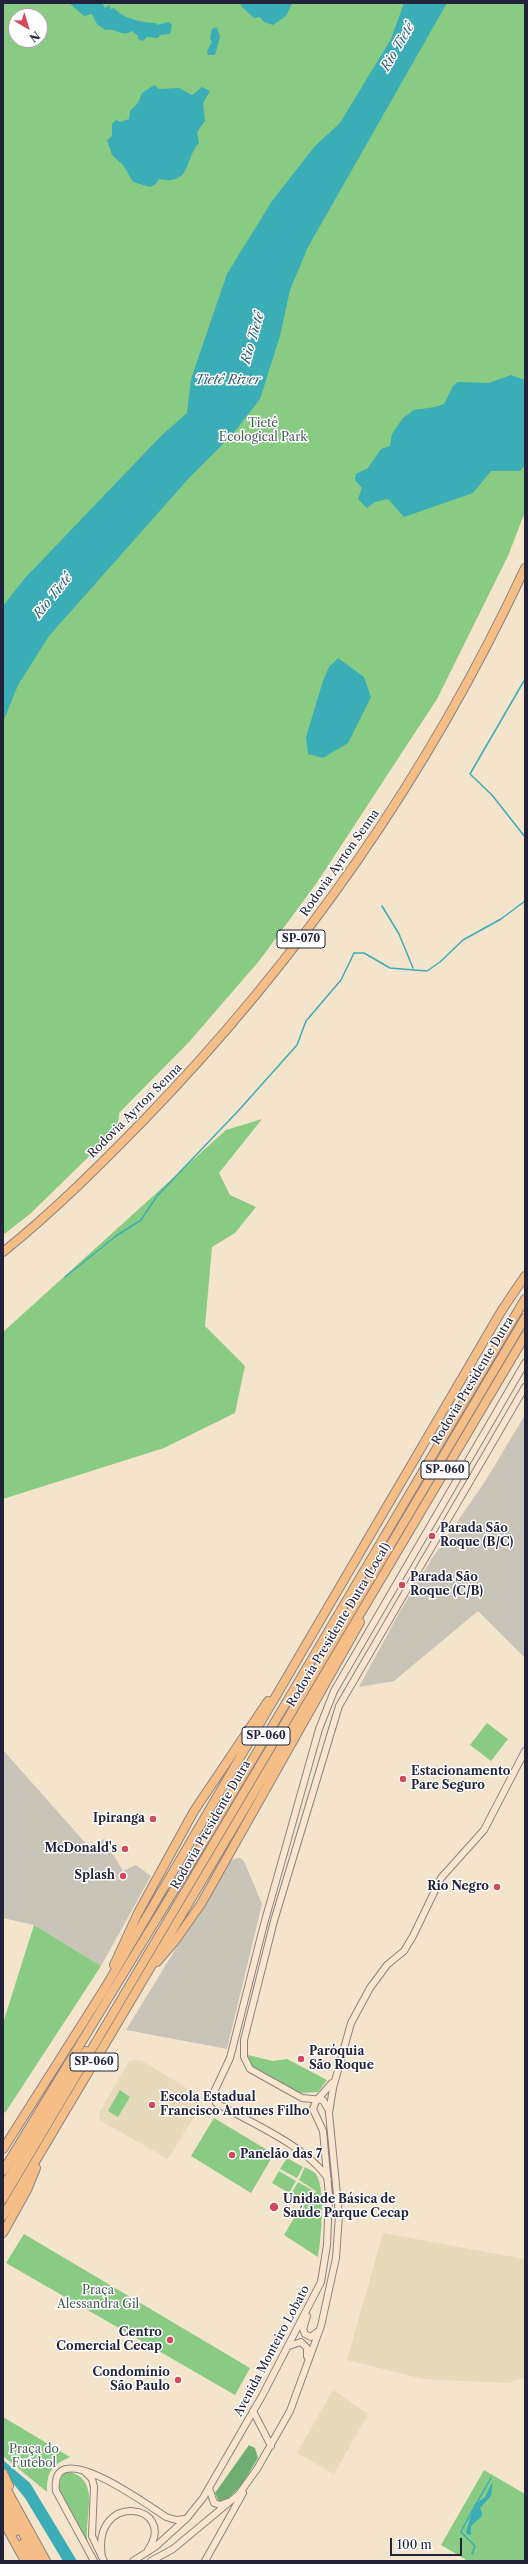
<!DOCTYPE html>
<meta charset="utf-8">
<style>
body{margin:0}
#map{position:relative;width:528px;height:2564px;overflow:hidden;background:#f4e4cb;font-family:"Libre Caslon Text",serif}
canvas{display:block}
.frame{position:absolute;inset:0;border:4px solid #22223b;pointer-events:none}
.north{position:absolute;left:8px;top:8px;width:40px;height:40px;box-sizing:border-box;background:#fff;border:1px solid #a7a7b1;border-radius:50%;rotate:142deg;font-size:11px;font-weight:700;line-height:16px;text-align:center;color:#22223b}
.north::after{content:'';display:block;margin:auto;width:14px;height:18px;background:#d1495b;clip-path:polygon(50% 0,100% 100%,50% 72%,0 100%)}
.scale{position:absolute;left:390px;top:2538px;width:72px;height:18px;box-sizing:border-box;border:2px solid #22223b;border-top:0;padding-left:5px;font-size:12px;line-height:14px;white-space:nowrap;color:#22223b;-webkit-text-stroke:3px #fff;paint-order:stroke}
</style>
<div id="map">
<canvas width="528" height="2564"></canvas>
<div class="frame"></div>
<div class="north">N</div>
<div class="scale">100 m</div>
</div>
<script>
const ctx = document.querySelector('canvas').getContext('2d');
ctx.lineJoin = 'round';
function fillPath(path, color) {
  ctx.fillStyle = color;
  ctx.fill(path, 'evenodd');
}
function strokePath(path, color, width, dash) {
  ctx.strokeStyle = color;
  ctx.lineWidth = width;
  ctx.lineCap = dash ? 'butt' : 'round';
  ctx.setLineDash(dash || []);
  ctx.stroke(path);
}
function label(font, color, halo, rows, align = 'center') {
  ctx.font = font + ' "Libre Caslon Text",serif';
  ctx.lineWidth = 3;
  ctx.setLineDash([]);
  ctx.textBaseline = 'middle';
  ctx.strokeStyle = halo;
  ctx.fillStyle = color;
  for (const [text, x, y, turn = 0] of rows) {
    ctx.save();
    ctx.translate(x, y);
    ctx.rotate((+turn || 0) * Math.PI / 180);
    ctx.textAlign = isNaN(turn) ? turn : align;
    if (halo) ctx.strokeText(text, 0, 0);
    ctx.fillText(text, 0, 0);
    ctx.restore();
  }
}
fillPath(new Path2D(`
 M134 2060 142 2061 205 2099 168 2159 99 2120 100 2111 129 2061Z
 M383 2233 525 2259V2377L508 2383 423 2379 347 2360Z
 M333 2390 368 2414 334 2474 297 2453Z`), '#e6daba');
fillPath(new Path2D(`
 M525 1415V1658L478 1611 394 1681 359 1687 399 1613 431 1560 486 1480Z
 M3 1750 89 1847 104 1839 123 1871 136 1865 151 1876 101 1966 34 1925 3 1918Z
 M240 1858 244 1861 262 1904 227 2049 126 2030 227 1865 233 1859Z`), '#c8c4b8');
fillPath(new Path2D(`
 M3 3H525V512L508 556 437 699 316 884 259 961 189 1042 119 1113 118 1128 30 1214 3 1235ZM16 16H40V40H16Z
 M262 1119 219 1173 230 1195 256 1207 235 1233 212 1247 205 1326 245 1366 235 1413 164 1448 3 1499V1332L226 1130Z
 M487 1723 508 1739 491 1761 470 1745Z
 M34 1925 101 1966 5 2113 3 2110V2023Z
 M248 2055 273 2061 287 2059 327 2080 318 2092 300 2093 257 2070 250 2064Z
 M120 2090 130 2097 118 2117 108 2111Z
 M214 2118 274 2154 251 2193 191 2156Z
 M287 2158 303 2167 297 2178 280 2169Z
 M305 2167C308 2169 314 2171 316 2174 326 2190 321 2238 318 2257L284 2235 303 2203 308 2205 316 2191 299 2180Z
 M279 2171 296 2181 289 2193 272 2183Z
 M298 2182 314 2191 307 2203 291 2194Z
 M24 2234 250 2368 235 2395 6 2263Z
 M3 2417 70 2457C51 2466 47 2471 47 2492L3 2456Z
 M484 2470 525 2494V2561H468L441 2545Z
 M70 2472C102 2481 83 2518 88 2543L64 2504 58 2486 63 2474Z`), '#89cb83');
fillPath(new Path2D(`
 M249 2445 255 2448 258 2458 241 2486 224 2502H219L215 2493Z`), '#6eaf71');
fillPath(new Path2D(`
 M69 3H102L105 8 109 5 111 9 114 8C122 18 143 23 155 23L157 25 168 22 172 25 170 34 160 35 158 38 147 37 143 41 138 39V36L132 31C122 38 115 27 105 30L97 24 92 14 84 16Z
 M242 3H292L286 16 273 25 264 22 260 17 254 18 241 6Z
 M404 3H447L308 247 290 290 280 336 260 399 232 435 189 478 49 636 18 685 3 722V606L25 578 161 436 187 413 191 379 227 274 272 201 315 146 340 123 391 39Z
 M217 27 220 37 215 55H208L207 51 212 42 210 38 212 29Z
 M154 85 159 89 179 88 192 95 202 87 210 91 203 103 205 121 197 132 199 143C184 159 192 186 159 179L156 184 150 187 133 182 123 165 112 155 107 140 112 136V124L116 120 120 122 129 119 130 111 138 103 142 93Z
 M511 375 525 380V465L520 471H491L473 493 404 517 388 499 375 502 367 508 358 499 362 488 355 480 356 474 368 468 381 449 390 446 392 434 403 418 414 410 435 407 444 404 453 386 458 382 489 383Z
 M338 658 364 677 371 697 348 743 323 758 308 754 306 737 323 681 329 667Z
 M3 2460 30 2483 77 2561H63L25 2498 3 2471Z
 M493 2481 491 2496 480 2508 482 2512V2516L471 2526V2535H468L466 2532 474 2505 485 2497Z`), '#3badb6');
strokePath(new Path2D(`
 M525 679 470 774 492 795 525 837
 M382 906 399 934 413 968
 M65 1277 116 1236 141 1220 157 1196 239 1110 297 1045 306 1021 341 980 354 953H364L390 968 427 971 440 962 463 940 501 919 525 901
 M476 2504 491 2478
 M472 2554 475 2546 461 2532 473 2509`), '#3badb6', 1.5);
const secondary = new Path2D(`
 M328 2109 323 2100 302 2098 250 2069 244 2057V2040L274 1921 339 1706 525 1387
 M328 2179C308 2147 250 2122 216 2103L214 2092 230 2058 264 1924 319 1729 334 1691 525 1363
 M307 2316 303 2329 305 2334 311 2337 317 2332
 M289 2346 301 2342 307 2348V2356
 M253 2411 271 2446
 M84 2471 92 2479 94 2487 92 2536 104 2561
 M209 2488 214 2503 220 2505 228 2502
 M102 2557C91 2490 179 2504 148 2550
 M94 2561 56 2491C49 2432 149 2506 166 2517L176 2520 185 2519
 M133 2561 155 2547 187 2518 203 2498 262 2396 321 2282 327 2245 329 2196 323 2131 313 2109 316 2101 332 2083
 M151 2561 173 2549 239 2494 257 2469 290 2411 321 2326 336 2258 339 2215 329 2113 333 2088 351 2023 370 1988 387 1965 404 1951 413 1936 441 1878 484 1830 525 1751
 M205 2561 243 2493`);
const motorway = new Path2D(`
 M3 1252C53 1212 99 1166 143 1121 300 959 430 772 525 568
 M157 1962 175 1941 201 1904 360 1622
 M114 1965 138 1913 194 1811 268 1701
 M3 2149 105 1988 502 1310 525 1276
 M3 2171 212 1828 525 1299
 M3 2187 73 2069 86 2051
 M3 2199 525 1318
 M3 2216 525 1336
 M3 2233 27 2190 36 2168
 M3 2473 9 2486
 M3 2483 46 2561
 M3 2497 38 2561
 M3 2510 16 2531
 M3 2521 25 2561
 M22 2544 31 2561`);
strokePath(secondary, '#8b8383', 8);
strokePath(motorway, '#8b8383', 10);
strokePath(secondary, '#fbe5cf', 6);
strokePath(motorway, '#f6be87', 8);
for (const [x, y, r, color] of [
 [432,1536,4,"#d1495b"],
 [402,1585,4,"#d1495b"],
 [403,1779,4,"#d1495b"],
 [153,1819,4,"#d1495b"],
 [125,1849,4,"#d1495b"],
 [123,1876,4,"#d1495b"],
 [497,1887,4,"#d1495b"],
 [301,2059,4,"#d1495b"],
 [152,2105,4,"#d1495b"],
 [232,2155,4,"#d1495b"],
 [274,2207,5,"#d1495b"],
 [170,2340,4,"#d1495b"],
 [178,2380,4,"#d1495b"]
]) {
  const dot = new Path2D();
  dot.arc(x, y, r, 0, 2 * Math.PI);
  ctx.fillStyle = color;
  ctx.fill(dot);
  strokePath(dot, '#fff', 1.5);
}
for (const [x, y, w] of [
 [301,939,48],
 [445,1470,48],
 [266,1736,48],
 [94,2062,48]
]) {
  const box = new Path2D();
  box.roundRect(x - w / 2, y - 9, w, 18, 3);
  ctx.fillStyle = '#fff';
  ctx.fill(box);
  strokePath(box, '#22223b', 1);
}
label('bold 11px', '#22223b', null, [
 ["SP-070",301,939],
 ["SP-060",445,1470],
 ["SP-060",266,1736],
 ["SP-060",94,2062]
]);
label('12px', '#465d54', '#fff', [
 ["Tietê",263,424],
 ["Ecological Park",263,438],
 ["Praça",98,2291],
 ["Alessandra Gil",98,2305],
 ["Praça do",34,2450],
 ["Futebol",34,2464]
]);
label('12px', '#22223b', '#fff', [
 ["Rodovia Ayrton Senna",340,863,-55],
 ["Rodovia Ayrton Senna",135,1111,-45],
 ["Rodovia Presidente Dutra",473,1381,-59],
 ["Rodovia Presidente Dutra (Local)",339,1625,-59],
 ["Rodovia Presidente Dutra",211,1825,-60],
 ["Avenida Monteiro Lobato",272,2351,-62]
]);
label('bold 12px', '#22223b', '#fff', [
 ["Parada São",440,1529],
 ["Roque (B/C)",440,1543],
 ["Parada São",410,1578],
 ["Roque (C/B)",410,1592],
 ["Estacionamento",411,1772],
 ["Pare Seguro",411,1786],
 ["Ipiranga",145,1819,"right"],
 ["McDonald's",117,1849,"right"],
 ["Splash",115,1876,"right"],
 ["Rio Negro",489,1887,"right"],
 ["Paróquia",309,2052],
 ["São Roque",309,2066],
 ["Escola Estadual",160,2098],
 ["Francisco Antunes Filho",160,2112],
 ["Panelão das 7",240,2155],
 ["Unidade Básica de",283,2200],
 ["Saúde Parque Cecap",283,2214],
 ["Centro",162,2333,"right"],
 ["Comercial Cecap",162,2347,"right"],
 ["Condomínio",170,2373,"right"],
 ["São Paulo",170,2387,"right"]
], 'left');
label('italic 13px', '#2d6172', '#fff', [
 ["Rio Tietê",398,47,-60],
 ["Rio Tietê",253,338,-74],
 ["Tietê River",228,380],
 ["Rio Tietê",53,596,-51]
]);
</script>
